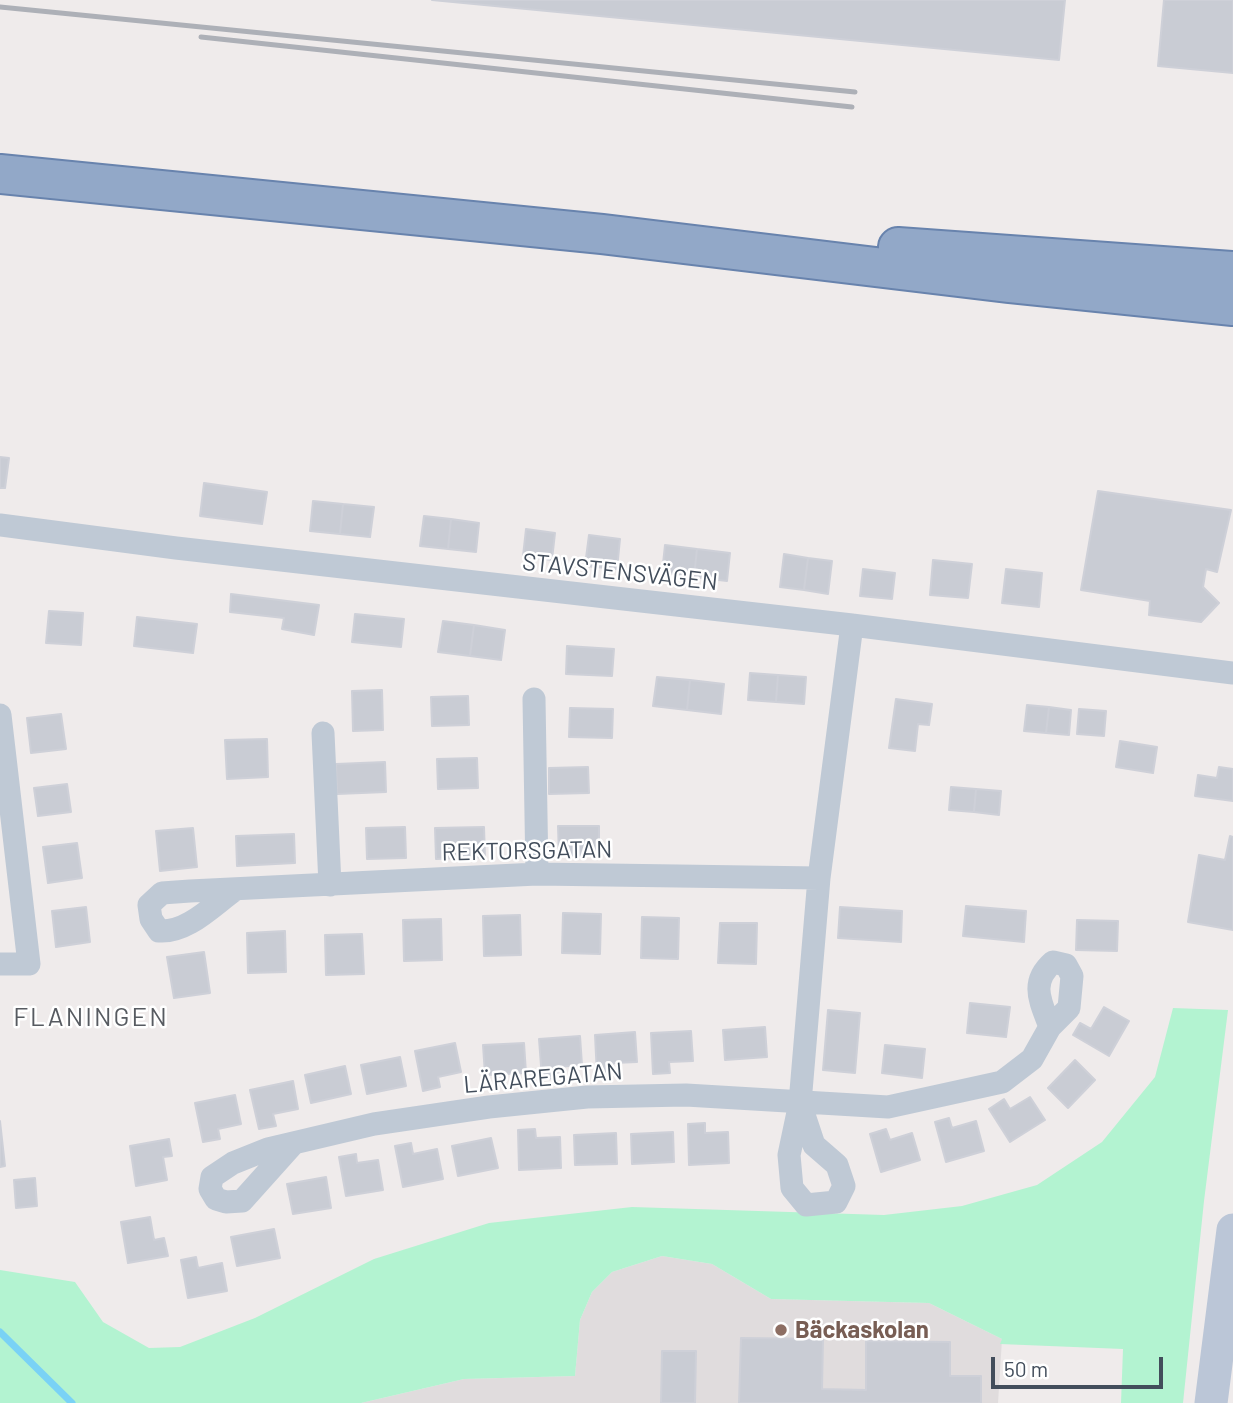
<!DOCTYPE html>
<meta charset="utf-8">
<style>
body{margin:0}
#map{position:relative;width:1233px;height:1403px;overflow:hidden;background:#efebeb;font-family:Barlow,sans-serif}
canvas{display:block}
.scale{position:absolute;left:991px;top:1357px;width:172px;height:32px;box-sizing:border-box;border:4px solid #424d5b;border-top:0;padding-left:9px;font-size:21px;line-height:24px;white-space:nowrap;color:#424d5b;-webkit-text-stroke:5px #fff;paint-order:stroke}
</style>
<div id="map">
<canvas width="1233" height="1403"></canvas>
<div class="scale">50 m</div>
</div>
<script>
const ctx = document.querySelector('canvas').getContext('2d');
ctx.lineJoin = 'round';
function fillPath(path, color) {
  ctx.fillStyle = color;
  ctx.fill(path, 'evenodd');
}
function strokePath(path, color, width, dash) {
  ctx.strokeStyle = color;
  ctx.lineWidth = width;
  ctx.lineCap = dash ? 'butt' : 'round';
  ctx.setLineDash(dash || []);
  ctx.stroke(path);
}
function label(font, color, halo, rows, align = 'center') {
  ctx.font = font + ' Barlow,sans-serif';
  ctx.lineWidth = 5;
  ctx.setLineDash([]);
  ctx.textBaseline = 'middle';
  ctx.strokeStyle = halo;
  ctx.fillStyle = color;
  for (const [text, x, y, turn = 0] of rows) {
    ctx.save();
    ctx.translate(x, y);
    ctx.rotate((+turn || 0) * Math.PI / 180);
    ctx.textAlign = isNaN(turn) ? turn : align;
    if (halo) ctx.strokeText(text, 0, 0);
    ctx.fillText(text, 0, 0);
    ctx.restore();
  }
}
fillPath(new Path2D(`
 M662 1256 712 1264 771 1299 929 1303 1002 1339 998 1403H361L464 1379 575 1376 580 1320 592 1292 612 1272Z`), '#e0dcdd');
fillPath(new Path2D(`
 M1173 1008 1228 1010 1204 1201 1183 1403H1121L1123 1349 1000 1344 1002 1339 929 1303 771 1299 712 1264 662 1256 612 1272 592 1292 580 1320 575 1376 464 1379 361 1403H0V1270L75 1282 103 1322 149 1348 180 1347 255 1318 374 1259 489 1223 632 1207 884 1215 962 1206 1037 1185 1102 1142 1155 1077Z`), '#b3f3d1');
strokePath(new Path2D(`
 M0 1332 72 1403`), '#7ad2f5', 7);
const building = new Path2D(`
 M432 0H1065L1059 60Z
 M1164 0H1233V73L1158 66Z
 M0 457 9 458 5 488H0Z
 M204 483 267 492 262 524 200 516Z
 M1098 491 1231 510 1217 572 1206 569 1203 587 1219 603 1201 622 1149 615 1150 601 1081 590Z
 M313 501 343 504 340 534 310 531Z
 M343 504 374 507 370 537 340 534Z
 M424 516 451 519 448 549 420 546Z
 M451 519 479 523 476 552 448 549Z
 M526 529 555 533 552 560 523 556Z
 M589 535 620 539 617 569 585 566Z
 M665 545 697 549 694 577 662 573Z
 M697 549 730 553 727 581 694 577Z
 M784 554 808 558 804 590 780 587Z
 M808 558 832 561 828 594 804 590Z
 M933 560 972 564 968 598 930 595Z
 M863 569 895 573 892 599 860 596Z
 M1006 569 1042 573 1039 607 1002 603Z
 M231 594 319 605 314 635 282 629 284 618 230 612Z
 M49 611 83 613 81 645 46 643Z
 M355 614 404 619 401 647 352 642Z
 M137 617 197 624 193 653 134 646Z
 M443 621 474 625 470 656 438 652Z
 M474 625 505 630 501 660 470 656Z
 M567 646 614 649 612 676 566 674Z
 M750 673 778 675 776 702 748 700Z
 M778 675 806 677 804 704 776 702Z
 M657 677 690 680 687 710 653 706Z
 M690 680 724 684 721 714 687 710Z
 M382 690 383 730 353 731 352 691Z
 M468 696 469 725 432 726 431 697Z
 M896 699 932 704 929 725 918 724 915 751 889 748Z
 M1027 705 1049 707 1046 733 1024 731Z
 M1049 707 1071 710 1069 735 1046 733Z
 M570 708 613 709 612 738 569 737Z
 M1079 709 1106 711 1104 736 1077 734Z
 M61 714 66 749 31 753 27 718Z
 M267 739 268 777 227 779 225 740Z
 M1120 741 1157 747 1153 773 1116 767Z
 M477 758 478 788 438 789 437 759Z
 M385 762 386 792 337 794 336 764Z
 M588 767 589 793 549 794V768Z
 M1219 767 1233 769V801L1195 796 1198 775 1217 778Z
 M67 784 71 812 38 816 34 788Z
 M951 787 976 789 974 812 949 810Z
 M976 789 1001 791 999 815 974 812Z
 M558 826H599V855L559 856Z
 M405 827 406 858 367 859 366 828Z
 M484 827 485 857 436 859 435 828Z
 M193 828 197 867 160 871 156 831Z
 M294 834 295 863 237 866 236 836Z
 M1230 836 1233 837V930L1188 922 1199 855 1225 860Z
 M77 843 82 878 48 883 43 847Z
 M966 906 1026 911 1024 942 963 936Z
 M86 907 90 942 56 947 52 911Z
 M840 907 902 911 901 942 838 938Z
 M563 913 601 914 600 954 562 953Z
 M520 915 521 955 484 956 483 916Z
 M642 917 679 918 678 959 641 958Z
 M441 919 442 960 404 961 403 920Z
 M1077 920 1118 921 1117 951 1076 950Z
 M720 923H757L756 964 718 963Z
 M285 931 286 972 248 973 247 933Z
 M362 934 364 974 326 975 325 935Z
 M204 952 210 993 174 998 167 957Z
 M970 1003 1010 1007 1006 1037 967 1033Z
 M1104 1007 1129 1021 1109 1056 1073 1035 1080 1023 1091 1029Z
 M828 1010 860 1013 855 1073 823 1070Z
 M765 1027 767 1057 725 1060 723 1030Z
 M691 1031 693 1061 669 1062 670 1073 653 1074 651 1033Z
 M635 1032 637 1062 613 1063 614 1074 597 1075 595 1035Z
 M580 1036 582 1065 557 1067 558 1078 542 1079 539 1039Z
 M455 1043 461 1072 438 1077 440 1087 423 1091 415 1051Z
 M524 1043 526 1073 485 1075 483 1045Z
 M885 1045 925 1049 922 1078 882 1073Z
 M400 1057 406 1086 367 1094 361 1065Z
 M1075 1060 1095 1080 1068 1108 1048 1088Z
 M345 1066 351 1094 311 1103 305 1075Z
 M293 1081 298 1109 273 1114 276 1126 259 1129 250 1090Z
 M235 1095 241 1124 218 1129 220 1139 203 1142 195 1103Z
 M1030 1097 1045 1120 1010 1142 989 1109 1004 1099 1010 1109Z
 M949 1118 952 1128 976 1121 984 1151 946 1162 935 1122Z
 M0 1121 5 1166 0 1167Z
 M705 1123V1133L728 1132 729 1163 689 1165 688 1124Z
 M535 1129 536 1138 560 1137 561 1168 519 1170 518 1130Z
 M886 1129 890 1140 912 1133 920 1160 881 1172 870 1134Z
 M673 1132 674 1162 632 1164 631 1134Z
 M616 1133 617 1164 575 1165 574 1135Z
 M491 1138 498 1168 458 1176 452 1146Z
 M169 1139 172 1156 163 1157 167 1180 136 1186 130 1146Z
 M411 1143 413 1154 437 1149 443 1179 403 1187 395 1146Z
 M356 1154 357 1163 378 1160 383 1190 346 1196 339 1157Z
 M326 1177 331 1208 293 1214 287 1184Z
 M35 1178 37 1206 16 1208 14 1180Z
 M150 1217 154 1240 164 1238 168 1256 128 1263 121 1222Z
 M274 1229 280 1258 237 1266 231 1237Z
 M196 1257 198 1268 222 1263 227 1291 188 1298 181 1260Z
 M741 1338 823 1339 822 1389 866 1390V1341L950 1342V1376H981V1403H739Z
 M662 1351H696L695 1403H661Z`);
fillPath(building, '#c9ccd4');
strokePath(building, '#ced0d8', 2);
const trunk = new Path2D(`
 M0 174 602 234 1008 283 1233 306
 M898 247 1233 271`);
strokePath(trunk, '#6883ad', 42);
strokePath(new Path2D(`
 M0 525 176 548 852 625 1233 673
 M534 699 537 874
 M0 715 29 964H0
 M323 733 330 885
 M236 889C213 905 188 933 159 931L151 919 149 905 162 893 190 891 537 874 819 878
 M800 1103 814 1145 837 1165 844 1186 836 1202 806 1205 792 1188 789 1155 800 1103 819 878 852 625
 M294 1143 242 1201 226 1202 216 1199 210 1189 212 1177 233 1163 268 1149 374 1124 489 1107 587 1097 686 1095 888 1107 1002 1082 1032 1059 1050 1027 1069 1008 1072 976 1066 965 1053 962C1029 983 1041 1002 1050 1027`), '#bfc9d5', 23);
strokePath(new Path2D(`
 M1211 1403 1233 1230`), '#bbc6d7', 33);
strokePath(trunk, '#92a8c8', 38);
strokePath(new Path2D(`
 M0 7 855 92
 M201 37 852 107`), '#adb0b7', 5);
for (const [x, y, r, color] of [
 [781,1330,7,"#8d6e63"]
]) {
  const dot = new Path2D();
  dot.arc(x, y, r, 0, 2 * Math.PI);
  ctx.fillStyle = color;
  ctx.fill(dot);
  strokePath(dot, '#fff', 2.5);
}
label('24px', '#424d5b', '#fff', [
 ["STAVSTENSVÄGEN",620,572,6],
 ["REKTORSGATAN",527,851,-1],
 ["LÄRAREGATAN",543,1078,-5]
]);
label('bold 24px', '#785e54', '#fff', [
 ["Bäckaskolan",795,1330]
], 'left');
ctx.letterSpacing = '2px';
label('26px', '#575b61', '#fff', [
 ["FLANINGEN",91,1017]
]);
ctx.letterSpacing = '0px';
</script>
